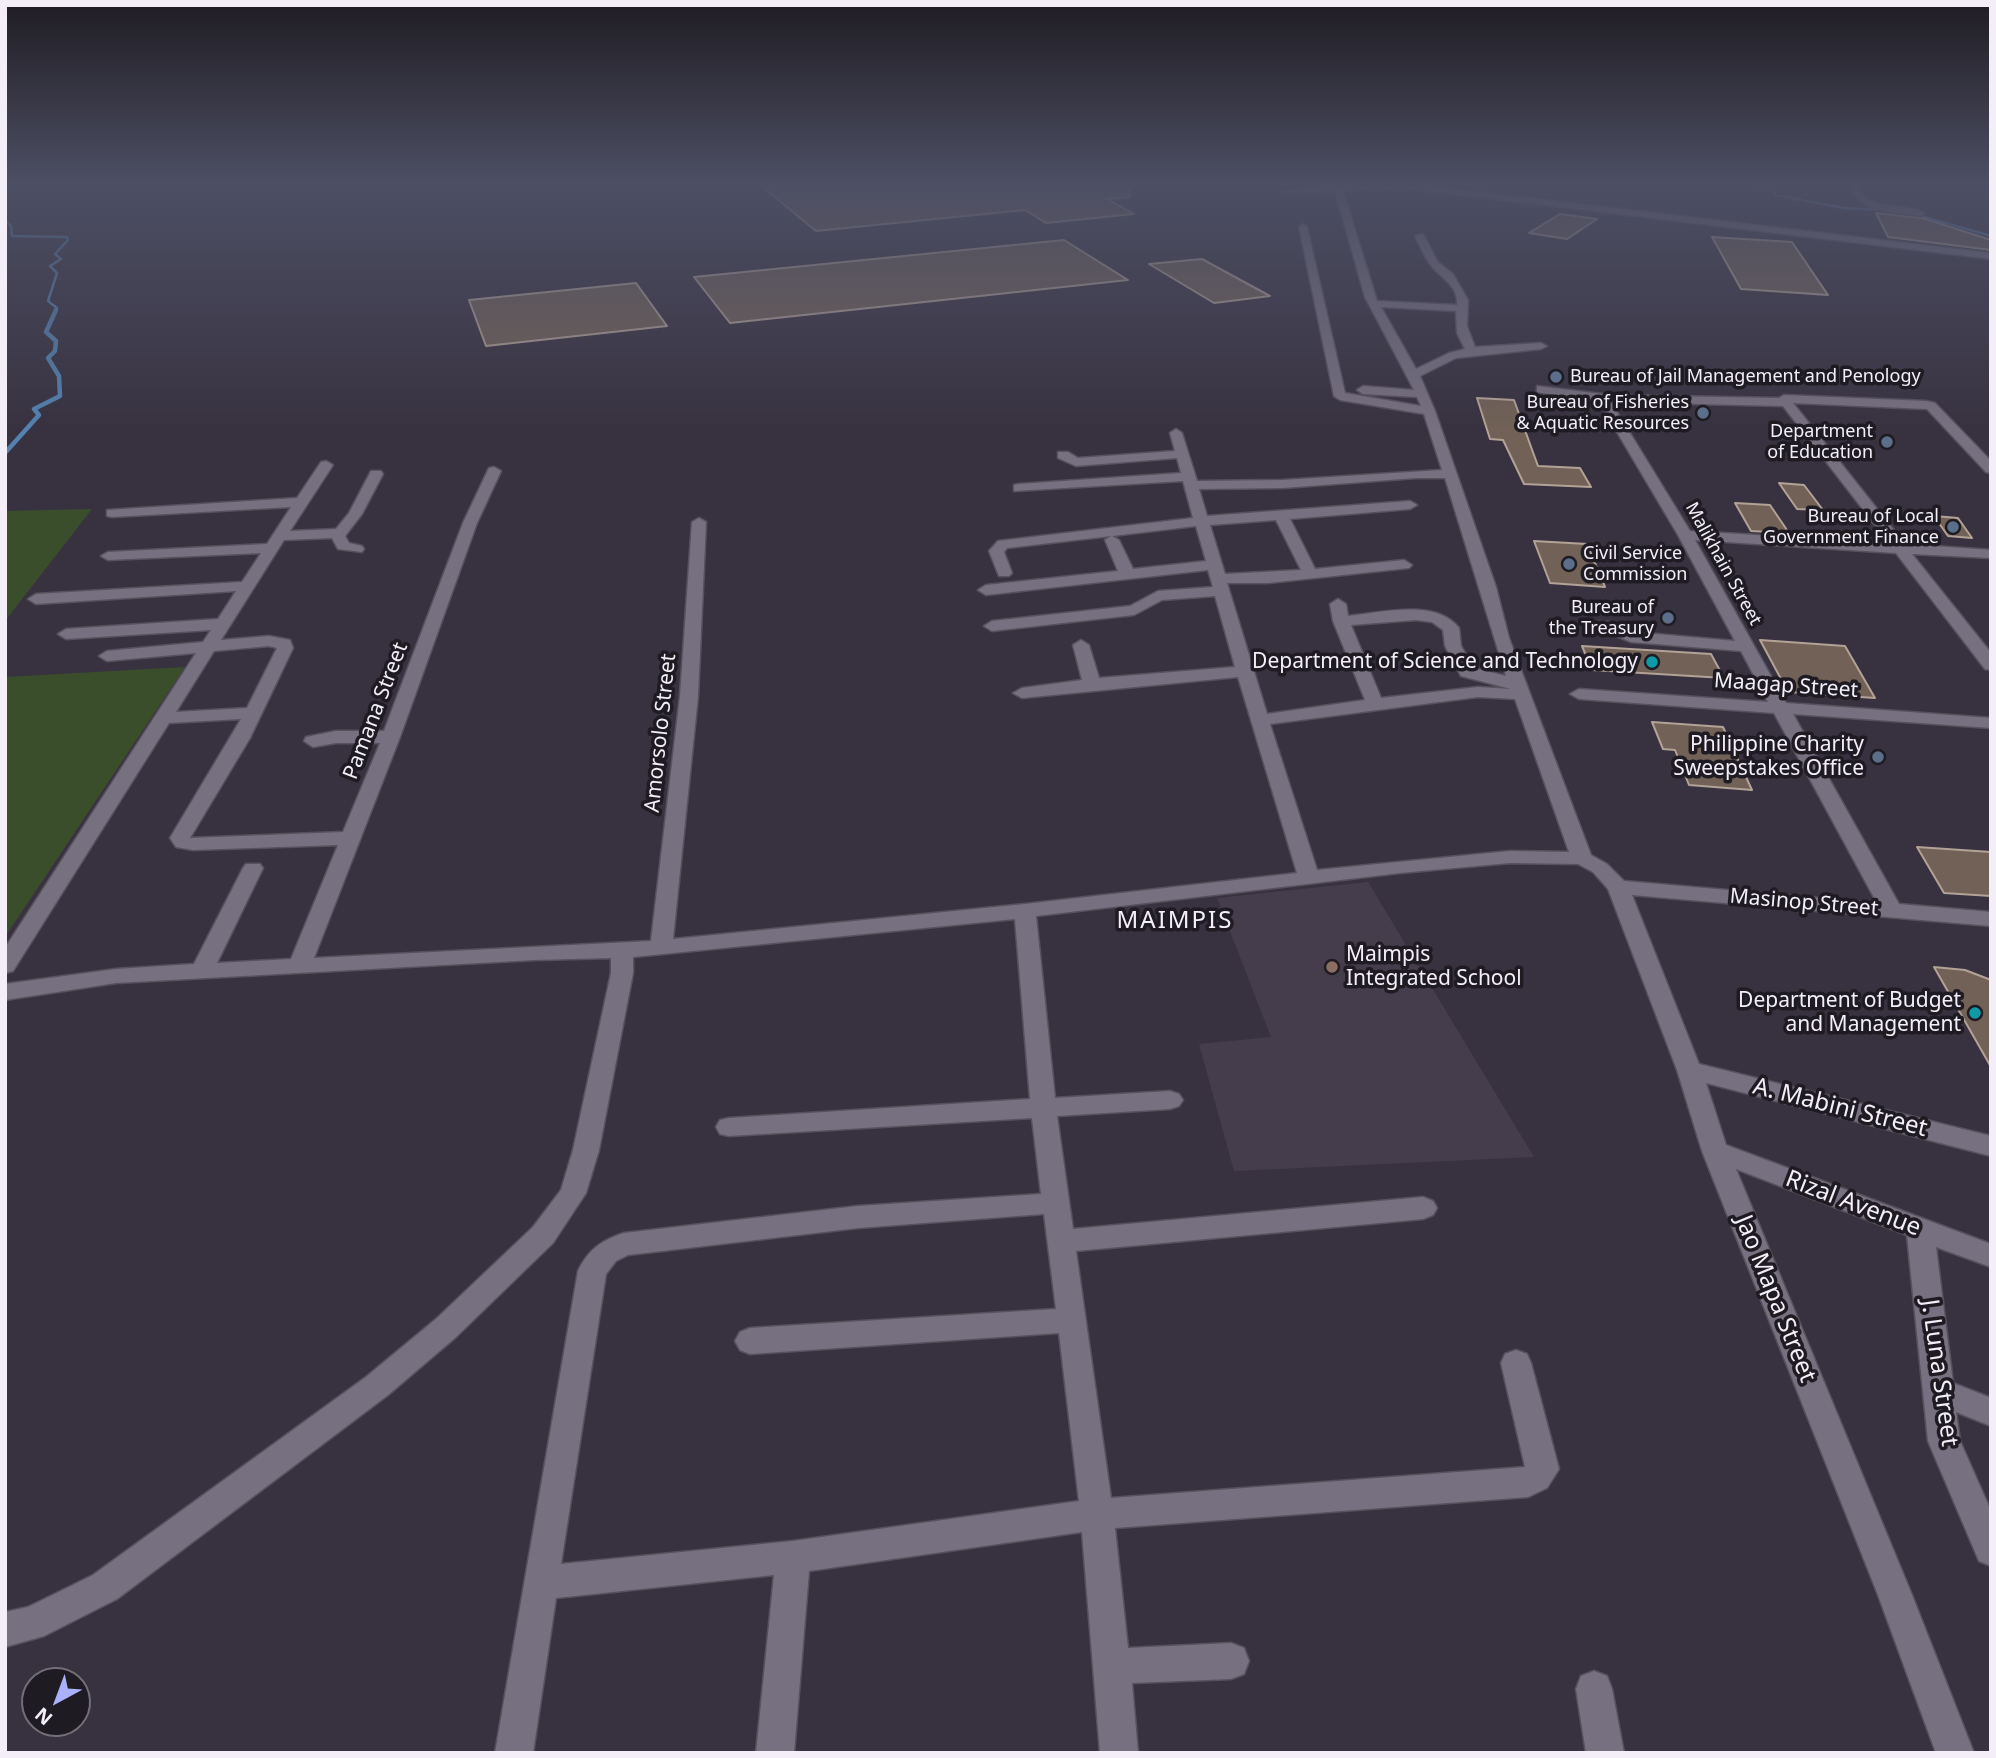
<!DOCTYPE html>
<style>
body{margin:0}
#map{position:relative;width:1996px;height:1758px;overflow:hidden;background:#383240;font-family:"Noto Sans",sans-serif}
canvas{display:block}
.frame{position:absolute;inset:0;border:7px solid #f3eef8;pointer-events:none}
.north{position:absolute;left:21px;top:1667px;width:70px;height:70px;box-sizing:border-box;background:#1e1b22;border:2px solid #736f78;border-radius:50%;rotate:221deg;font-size:19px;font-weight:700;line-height:28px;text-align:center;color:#f3eef8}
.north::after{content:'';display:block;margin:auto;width:24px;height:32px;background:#aab0fb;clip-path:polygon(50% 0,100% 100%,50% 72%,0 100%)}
</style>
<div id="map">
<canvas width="1996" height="1758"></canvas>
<div class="frame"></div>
<div class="north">N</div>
</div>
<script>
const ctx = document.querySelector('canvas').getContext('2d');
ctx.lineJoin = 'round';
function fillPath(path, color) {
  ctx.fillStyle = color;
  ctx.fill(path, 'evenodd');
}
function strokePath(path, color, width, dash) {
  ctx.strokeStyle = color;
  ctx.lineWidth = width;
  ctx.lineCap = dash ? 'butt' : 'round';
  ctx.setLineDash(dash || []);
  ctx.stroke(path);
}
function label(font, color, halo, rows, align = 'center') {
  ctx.font = font + ' "Noto Sans",sans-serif';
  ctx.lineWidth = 7;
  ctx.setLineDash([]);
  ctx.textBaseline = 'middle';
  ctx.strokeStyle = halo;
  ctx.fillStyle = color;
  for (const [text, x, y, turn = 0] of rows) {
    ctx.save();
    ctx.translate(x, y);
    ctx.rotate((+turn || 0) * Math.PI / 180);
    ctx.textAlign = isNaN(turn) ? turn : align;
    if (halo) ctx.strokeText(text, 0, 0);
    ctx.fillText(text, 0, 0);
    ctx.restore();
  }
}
fillPath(new Path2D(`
 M1368 882 1534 1157 1234 1171 1199 1044 1271 1037 1217 898Z`), '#453d4c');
fillPath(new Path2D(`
 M92 509 5 621V511Z
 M185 667 5 937V677Z`), '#3a4e2c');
strokePath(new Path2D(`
 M1753 185 1775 191V195L1844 208 1885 210
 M1914 214 1991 236
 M5 221 11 226 12 236 67 237 68 240 55 254 61 259 50 266 57 273 48 301 57 308 55 311`), '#5381b0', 2.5);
strokePath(new Path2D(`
 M5 453 39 415 34 409 60 396 59 376 48 358 55 351 56 341 46 332 56 310`), '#5381b0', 4.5);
const building = new Path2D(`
 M760 185H1130V197L1107 199 1134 214 1046 223 1025 210 816 231Z
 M1876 213 1922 218 1991 240V250L1888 237Z
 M1560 214 1597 219 1567 239 1529 233Z
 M1712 237 1792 242 1828 295 1741 289Z
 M1064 240 1128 280 730 323 694 277Z
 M1202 259 1270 296 1214 303 1149 264Z
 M636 283 667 326 486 346 469 300Z
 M1477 398 1514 400 1538 466 1580 468 1591 487 1524 484 1503 440 1490 439Z
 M1779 483 1804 485 1823 510 1797 509Z
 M1735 503 1770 505 1789 533 1751 531Z
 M1934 516 1958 518 1972 538 1948 536Z
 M1534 541 1587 544 1605 587 1550 583Z
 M1760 640 1845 646 1875 698 1788 692Z
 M1582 646 1711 654 1724 678 1592 670Z
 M1652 722 1723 727 1752 790 1689 785 1675 750 1663 749Z
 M1917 847 1991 852V896L1944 893Z
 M1934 967 1965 970 1991 980V1067Z`);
fillPath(building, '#716156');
strokePath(building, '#b3a296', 2);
const minor = new Path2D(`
 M1333 185H1419L1991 253V259L1404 188 1343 191 1377 301 1457 305C1459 284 1438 277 1429 263 1423 254 1420 245 1415 236L1423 234 1438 262 1453 274 1468 300 1467 326 1475 347 1541 343 1547 346 1541 349 1456 358 1420 376 1435 411 1496 587 1509 638 1591 855 1607 864 1624 881 1877 903 1774 713 1579 699 1570 694 1579 689 1768 702 1741 651 1631 642 1597 628 1595 625 1597 622H1609L1634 632 1735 641 1678 535 1598 400 1541 393 1537 392V386L1610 395 1779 398 1784 395 1926 401 1935 403 1991 461V473L1986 472 1927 409 1793 403 1905 544 1991 550V558L1912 554 1991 653V670L1985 669 1896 553 1695 540 1786 703 1991 718V728L1793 714 1899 904 1991 912V926L1632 895 1699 1064 1991 1136V1156L1706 1083 1726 1145 1991 1244V1267L1936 1247 1953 1383 1991 1398V1426L1956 1412 1960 1441 1991 1511V1566L1979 1561 1928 1441 1907 1235 1736 1169 1912 1595 1974 1753H1936L1878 1595 1702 1151 1677 1070 1608 889 1593 872 1578 864 1510 863 1400 873 1036 916 1055 1098 1170 1091 1179 1094 1183 1100 1179 1106 1170 1109 1057 1116 1073 1229 1423 1197 1433 1201 1437 1208 1433 1215 1423 1219 1076 1251 1111 1498 1525 1467 1501 1363 1505 1354 1516 1350 1527 1354 1531 1363 1559 1469 1547 1488 1528 1497 1115 1528 1128 1648 1231 1643 1244 1648 1249 1661 1244 1674 1231 1679 1132 1683 1138 1753H1100L1082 1532 809 1571 794 1753H756L774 1575 556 1598 533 1753H495L578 1271C588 1250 602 1240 624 1233L858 1206 1041 1194 1032 1118 729 1136 720 1134 716 1127 720 1120 729 1118 1030 1099 1015 919 633 957V973L599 1150 586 1193 553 1243 456 1337 388 1395 117 1599 44 1636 5 1647V1612L28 1607 93 1575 366 1377 436 1319 533 1227 561 1190 573 1150 611 973V958L534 960 116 983 5 1000V984L116 969 194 964 243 868 246 864H260L263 868 217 963 291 959 338 845 193 850 176 847 170 838 241 719 169 723 13 971 5 973V948L196 653 107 661 99 656 107 651 203 642 211 630 66 639 58 634 66 629 218 619 236 591 36 604 28 599 36 594 242 582 261 553 108 560 101 556 108 552 267 544 291 507 112 517 107 516V510L297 498 321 462 326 461 333 465 290 531 336 529 349 513 371 471H381L383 474 362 514 345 536 349 543 362 546 364 549 362 552 338 549 332 538 284 540 221 640 269 636 290 640 293 648 250 738 190 838 343 832 380 743H336L313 747 304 741 306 737 336 731H384L463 523 489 468 494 467 501 471 477 523 400 737 314 958 651 941 680 696 692 522 699 518 706 522 698 696 673 939 1025 904 1297 873 1238 677 1022 698 1013 693 1022 688 1082 680 1073 645 1081 640 1089 645 1099 678 1235 667 1215 596 1162 600 1134 615 992 631 984 626 992 621 1130 606 1158 591 1213 587 1208 570 986 595 978 590 986 585 1118 571 1105 540 1111 536 1007 548 1004 552 1012 573 1009 576H999L989 551 998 541 1193 518 1183 481 1014 491V485L1019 484 1181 473 1177 458 1076 466 1058 458V452H1068L1078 458 1175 451 1170 433 1176 429 1182 433 1197 481 1283 480 1442 470 1424 414 1340 400 1334 396 1299 227 1303 224 1307 227 1345 393 1421 406 1417 397 1363 394 1357 390 1363 386 1414 390 1365 297 1335 191 1285 193 1281 191ZM1381 307 1456 311 1457 333 1465 349 1449 353 1416 369ZM1611 402 1783 406 1889 543 1690 531ZM1416 478H1445L1506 676 1474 668 1461 646 1459 628C1435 598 1381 613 1348 616L1346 604 1338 599 1330 604 1333 621 1365 700 1267 714 1227 583H1268L1409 568 1412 565 1404 560 1315 569 1290 519 1410 509 1417 505 1410 501 1207 516 1199 489 1283 488ZM1276 520 1301 570 1225 574 1210 525ZM1196 526 1206 561 1133 569 1119 540 1112 536ZM1416 620 1432 622 1443 630 1445 646 1461 676 1511 689 1478 687 1381 698 1351 625ZM269 646 277 648 247 708 176 712 214 651ZM1478 697 1515 699 1569 852 1510 851 1317 870 1270 724ZM1044 1214 1056 1309 750 1328 740 1332 735 1341 740 1350 750 1354 1059 1333 1079 1501 793 1541 561 1564 606 1274 616 1261 628 1255 858 1228Z
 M1849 185H1857C1869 215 1903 200 1925 213L1921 216C1895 212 1859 214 1849 185Z
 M1594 1671 1607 1676 1612 1689 1624 1753H1586L1576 1689 1581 1676Z`);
strokePath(minor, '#57505d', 3);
fillPath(minor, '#777080');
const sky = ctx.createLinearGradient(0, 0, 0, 431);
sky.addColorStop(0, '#1f1c23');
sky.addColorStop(0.43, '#4d4f64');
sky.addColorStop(1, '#4d4f6400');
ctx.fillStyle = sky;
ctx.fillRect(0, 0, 1996, 431);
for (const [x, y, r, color] of [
 [1556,377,7,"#5c6f8a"],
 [1703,413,7,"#5c6f8a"],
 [1887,442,7,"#5c6f8a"],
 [1953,527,7,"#5c6f8a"],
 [1569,564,7,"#5c6f8a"],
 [1668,618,7,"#5c6f8a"],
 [1652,662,7,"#0f9aa8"],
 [1878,757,7,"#5c6f8a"],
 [1332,967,7,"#8d6e63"],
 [1975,1013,7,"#0f9aa8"]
]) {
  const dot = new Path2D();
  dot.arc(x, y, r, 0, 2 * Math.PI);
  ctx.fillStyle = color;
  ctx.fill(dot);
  strokePath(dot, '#1e1b22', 2.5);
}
label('18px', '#f3eef8', '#1e1b22', [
 ["Bureau of Jail Management and Penology",1570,377,"left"],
 ["Bureau of Fisheries",1689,403],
 ["& Aquatic Resources",1689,424],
 ["Department",1873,432],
 ["of Education",1873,453],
 ["Bureau of Local",1939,517],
 ["Government Finance",1939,538],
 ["Civil Service",1583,554,"left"],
 ["Commission",1583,575,"left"],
 ["Bureau of",1654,608],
 ["the Treasury",1654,629]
], 'right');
label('18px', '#f3eef8', '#1e1b22', [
 ["Malikhain Street",1723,564,61]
]);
label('21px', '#f3eef8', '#1e1b22', [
 ["Department of Science and Technology",1638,662],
 ["Philippine Charity",1864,745],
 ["Sweepstakes Office",1864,769],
 ["Maimpis",1346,955,"left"],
 ["Integrated School",1346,979,"left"],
 ["Department of Budget",1961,1001],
 ["and Management",1961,1025]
], 'right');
label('21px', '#f3eef8', '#1e1b22', [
 ["Maagap Street",1786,686,4],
 ["Pamana Street",376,711,-69],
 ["Amorsolo Street",661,733,-84],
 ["Masinop Street",1804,903,5]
]);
ctx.letterSpacing = '2px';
label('24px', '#f3eef8', '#1e1b22', [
 ["MAIMPIS",1175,921]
]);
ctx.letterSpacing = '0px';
label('24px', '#f3eef8', '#1e1b22', [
 ["A. Mabini Street",1840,1108,14],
 ["Rizal Avenue",1853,1204,21],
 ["Jao Mapa Street",1775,1299,68],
 ["J. Luna Street",1939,1373,82]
]);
</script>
